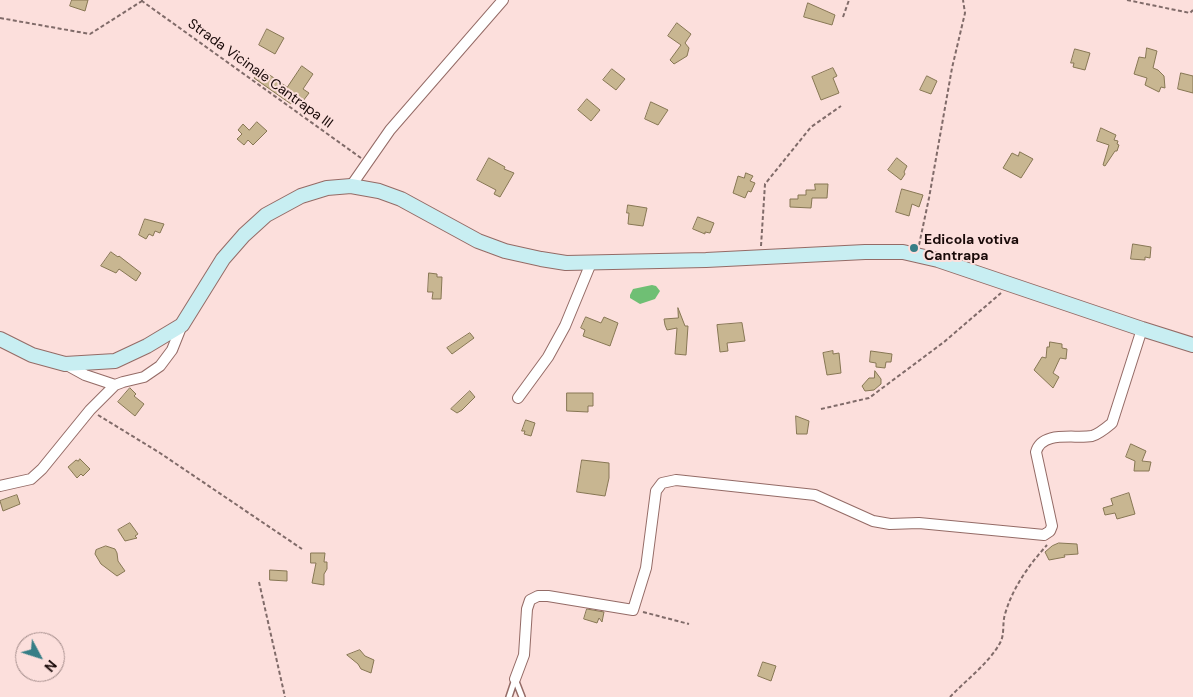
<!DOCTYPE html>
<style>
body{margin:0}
#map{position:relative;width:1193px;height:697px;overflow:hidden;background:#fcdfdc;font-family:"DM Sans",sans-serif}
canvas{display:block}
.north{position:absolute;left:15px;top:632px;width:50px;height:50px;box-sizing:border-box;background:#fcdfdc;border:1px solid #a18a88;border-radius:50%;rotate:130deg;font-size:14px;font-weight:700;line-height:20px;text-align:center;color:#190a09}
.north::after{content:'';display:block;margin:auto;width:18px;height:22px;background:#367e86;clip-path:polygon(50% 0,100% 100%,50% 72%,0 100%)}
</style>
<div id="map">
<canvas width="1193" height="697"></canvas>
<div class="north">N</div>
</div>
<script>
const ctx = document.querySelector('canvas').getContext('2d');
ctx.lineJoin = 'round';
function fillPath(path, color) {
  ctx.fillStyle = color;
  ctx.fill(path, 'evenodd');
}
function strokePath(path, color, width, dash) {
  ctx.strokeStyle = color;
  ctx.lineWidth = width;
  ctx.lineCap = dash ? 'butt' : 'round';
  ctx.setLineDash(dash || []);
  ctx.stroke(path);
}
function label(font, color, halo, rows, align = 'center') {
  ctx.font = font + ' "DM Sans",sans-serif';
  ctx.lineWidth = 4;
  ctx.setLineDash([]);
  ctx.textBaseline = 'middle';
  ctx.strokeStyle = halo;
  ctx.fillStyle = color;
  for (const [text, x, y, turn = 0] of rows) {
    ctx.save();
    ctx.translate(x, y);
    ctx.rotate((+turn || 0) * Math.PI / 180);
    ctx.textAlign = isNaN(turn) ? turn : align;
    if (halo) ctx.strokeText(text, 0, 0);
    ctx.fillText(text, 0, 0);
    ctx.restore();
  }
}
fillPath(new Path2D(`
 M652 285 656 286 660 291 655 299 640 304 630 298V295L633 289Z`), '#6fbf74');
const building = new Path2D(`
 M72 0H88L85 11 70 6Z
 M808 3 835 15 832 25 804 17Z
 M677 23 691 34 685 43 689 48 687 56 674 64 670 60 681 45 668 36Z
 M267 29 284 38 275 54 259 45Z
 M1147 48 1157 51 1153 68 1158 70 1164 76 1165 88 1161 87 1159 92 1145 85 1147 78 1134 74 1139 57 1145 58Z
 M1075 49 1090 53 1085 70 1073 67 1074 63H1071Z
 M302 66 313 74 303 89 309 93 300 105 294 101 291 104 254 78 261 69 287 87Z
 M833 68 837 76 833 78 839 93 821 100 812 77Z
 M612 69 625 79 616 90 603 80Z
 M1181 73 1193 76V93L1178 89Z
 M927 76 937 81 931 94 920 90Z
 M587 99 600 110 591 121 578 110Z
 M651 102 668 110 658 125 645 119Z
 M257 122 267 131 253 145 248 140 244 145 237 139 242 134 238 130 243 124 249 130Z
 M1101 128 1116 135 1114 140 1118 141 1117 144 1119 145 1117 151H1115L1105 166 1103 165 1109 145 1097 141Z
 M1020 152 1033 159 1021 178 1003 168 1012 153 1018 156Z
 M489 158 505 167 504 169 514 173 500 197 494 194 496 190 477 180Z
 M897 158 907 166 904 172 905 174 901 180 888 170Z
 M746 173 753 176 750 181 755 183 751 192 748 191 745 198 733 193 738 176 744 178Z
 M815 184H828L827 198H812L811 208 790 207V199H798V195H806V190H815Z
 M902 189 923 195 919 207 912 204 909 216 896 212Z
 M628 205 647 208 643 226 628 224 629 213H627Z
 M698 217 714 223 710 233 705 232V234L693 229Z
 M145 219 164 224 160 233 155 231 153 236 149 234 146 239 139 235Z
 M1133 244 1151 247 1150 258 1145 257V260L1131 259Z
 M111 252 118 257 119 256 141 273 136 281 119 269 116 273 101 266Z
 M429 273 437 274V277H442L441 299H432L433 292H428Z
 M678 308 685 326H688L686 355 675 354 677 328 667 330 665 325 664 319 678 318Z
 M586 317 601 323 604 317 618 323 610 346 583 336 585 330 581 328Z
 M742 323 745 341 727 343 728 351 720 352 717 325Z
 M470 333 474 338 452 354 447 348Z
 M1050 342 1062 344V348L1067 349 1066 359 1060 358 1053 373 1059 377 1053 388 1034 370 1042 357 1046 358 1047 347H1049Z
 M833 351V354L839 353 841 373 827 375 823 353Z
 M871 351 892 354 891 362H886L885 368 876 367V363L870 362Z
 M875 371 881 379V384L874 390 865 391 862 386 869 378H874Z
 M130 388 136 394 134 396 144 404 135 416 118 402Z
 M470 391 475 397 462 410 457 413 451 409Z
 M567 393H593V406H588V412L567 411Z
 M796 416 809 421 807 434H797Z
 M526 420 535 423 531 436 524 434 525 431H522Z
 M1131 444 1146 451 1142 461 1151 462 1149 471H1134L1135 461 1126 457Z
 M80 459 90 469 83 476 81 474 77 478 68 467 76 460 78 461Z
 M582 460 609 463V478L605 496 577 492Z
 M1129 493 1135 514 1117 519 1115 513 1105 515 1103 508 1113 505 1111 499Z
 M17 495 20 504 3 511 0 501Z
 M130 523 138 534 135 536 137 538 125 541 118 530Z
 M1059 543 1077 544 1078 554 1064 555 1065 557 1049 560 1045 552 1052 546Z
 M106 546 115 549 117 553 118 561 125 571 117 576 101 564 95 554 96 550Z
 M311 553H325L324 562H327V569L324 574V585L312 583 316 563H311Z
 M270 570 287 571V581L270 580Z
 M587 609 604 612 602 622 599 618 597 623 584 619Z
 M360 650 365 656 374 660 371 673 361 669 358 664 347 655Z
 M763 662 776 666 771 681 758 676Z`);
fillPath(building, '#c8b691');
strokePath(building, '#877754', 1);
const service = new Path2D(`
 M509 697 515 679 522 697`);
const minor = new Path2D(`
 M351 186 390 130 503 0
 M65 364 85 375 115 385
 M518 398 548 357 565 326 591 263
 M0 486 31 479 42 469 90 410 115 385 123 382 144 377 160 366 172 350 182 325
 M515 679 524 655 527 609 530 600 538 596H548L633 610 646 568 656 491 662 483 676 480 815 495 873 521 890 524 919 523 1044 535 1050 531 1052 526 1036 452C1042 430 1075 439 1092 436 1099 434 1106 428 1112 423L1142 329`);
const secondary = new Path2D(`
 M0 339 32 355 65 364 115 361 147 346 182 325 223 259 244 235 266 215 301 196 327 188 351 186 379 191 401 199 478 241 505 251 541 259 566 263 706 260 865 252H903L938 260 1142 329 1193 345`);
strokePath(service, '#946b66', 8);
strokePath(minor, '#946b66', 12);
strokePath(secondary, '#946b66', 16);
strokePath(new Path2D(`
 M142 0V1L361 158
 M1127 0 1190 13 1193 10
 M843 17 849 0
 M0 18 90 34 142 1
 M919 245 929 198 952 68 965 13 963 0
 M761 246 765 184 811 127 841 106
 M821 409 869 398 944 342 1001 293
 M98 415 160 453 302 549
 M259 582 285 697
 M643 612 689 624
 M950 697C966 680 989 663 1000 643 1005 634 1002 624 1005 614 1013 587 1029 565 1047 545`), '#806b69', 2, [4, 2.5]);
strokePath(service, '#fff', 5);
strokePath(minor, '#fff', 10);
strokePath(secondary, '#c8eef2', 14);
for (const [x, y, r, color] of [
 [914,248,5,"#367e86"]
]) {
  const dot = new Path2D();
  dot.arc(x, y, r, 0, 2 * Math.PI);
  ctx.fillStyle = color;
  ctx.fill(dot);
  strokePath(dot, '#fcdfdc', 2);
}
label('14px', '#190a09', '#fcdfdc', [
 ["Strada Vicinale Cantrapa III",260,74,36]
]);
label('bold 14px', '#190a09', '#fcdfdc', [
 ["Edicola votiva",924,240],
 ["Cantrapa",924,256]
], 'left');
</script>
